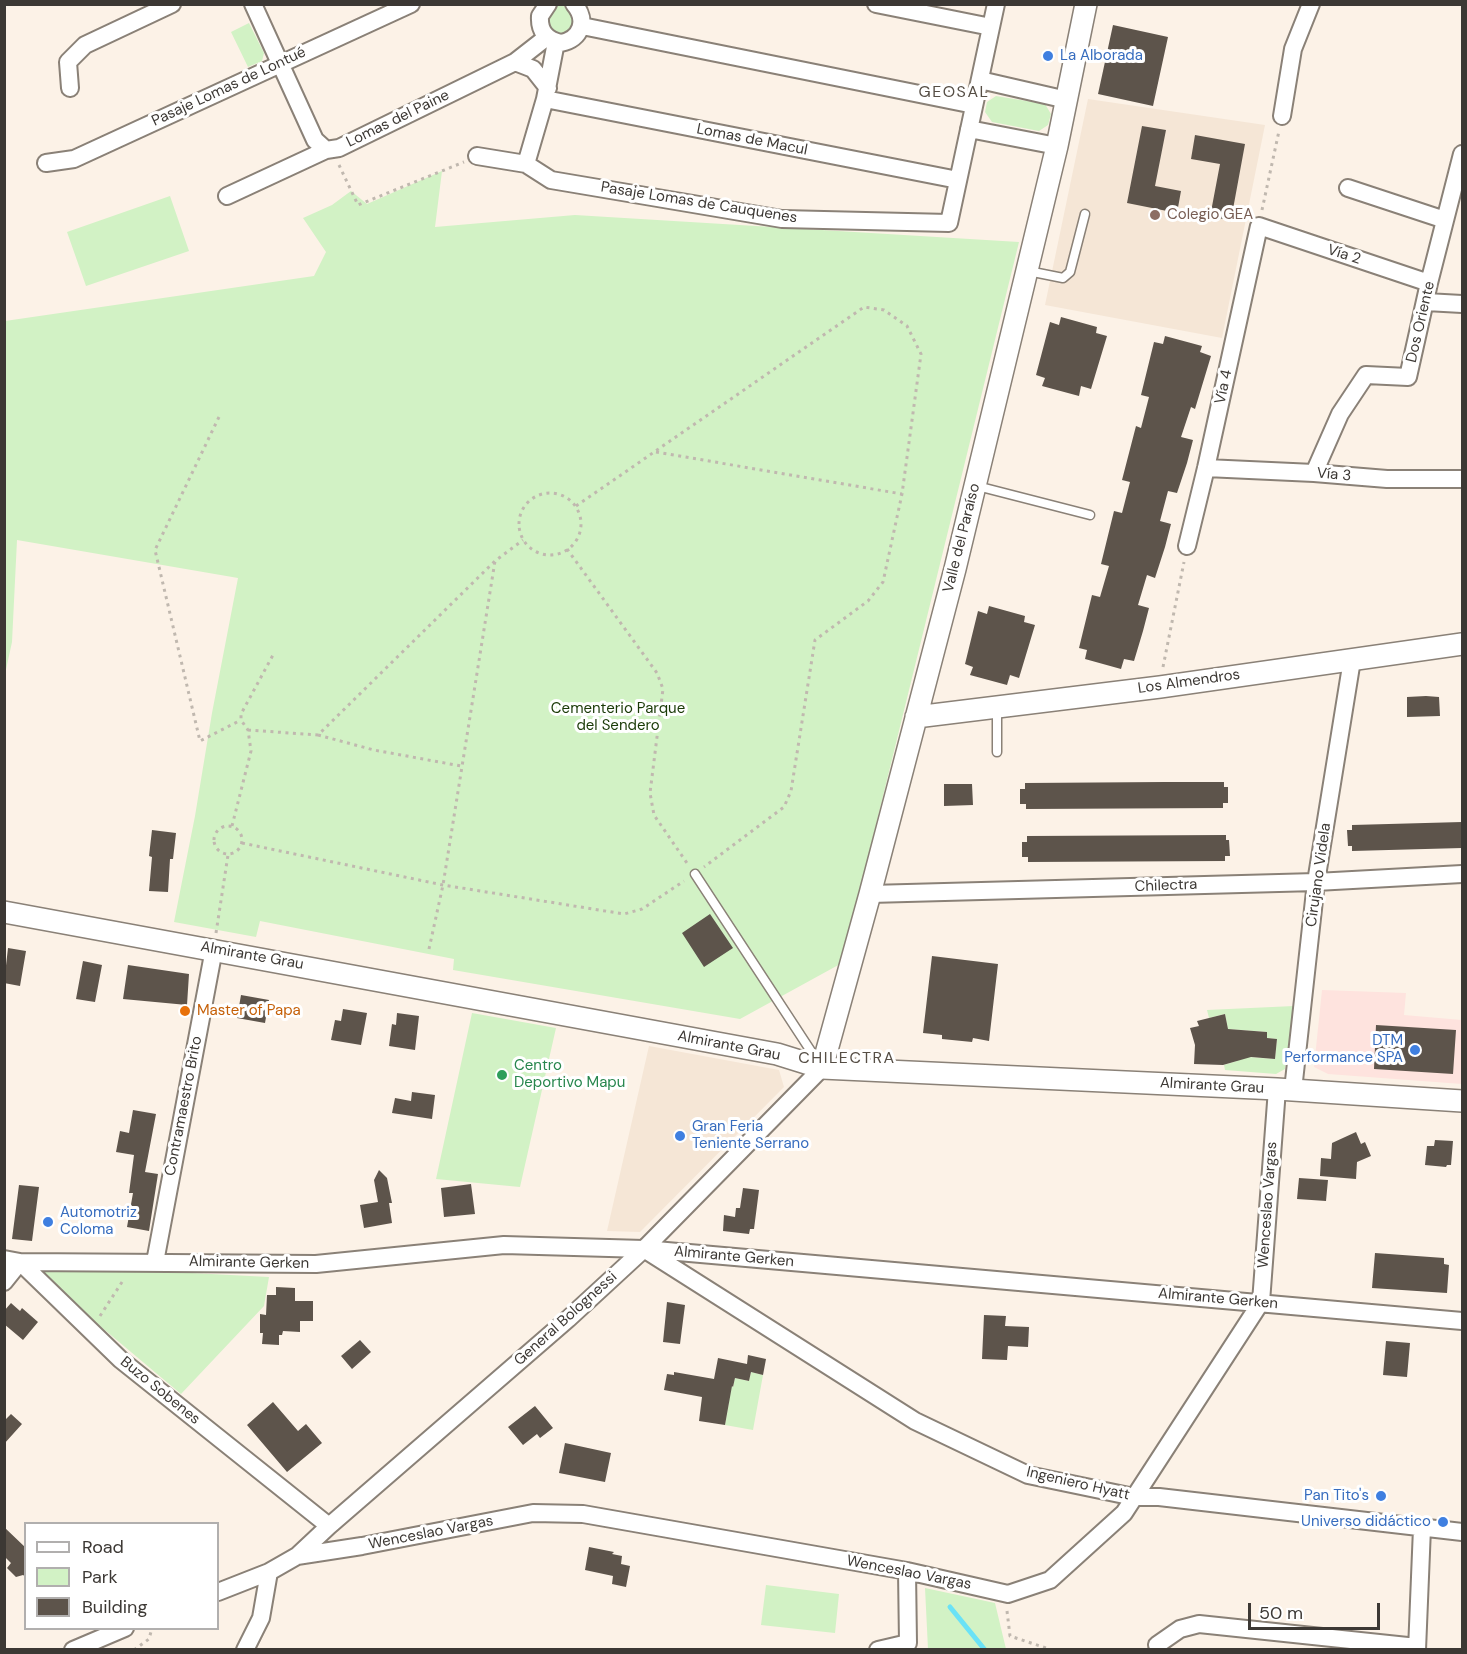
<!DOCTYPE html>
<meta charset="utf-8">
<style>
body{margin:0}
#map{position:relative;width:1467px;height:1654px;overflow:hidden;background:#fcf2e7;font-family:"DM Sans",sans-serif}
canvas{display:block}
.frame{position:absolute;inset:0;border:6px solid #3c3834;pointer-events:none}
.legend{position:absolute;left:24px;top:1522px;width:195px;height:108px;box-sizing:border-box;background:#fff;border:2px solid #b1afae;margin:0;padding:8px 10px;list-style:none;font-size:18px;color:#3c3834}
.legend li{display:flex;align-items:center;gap:12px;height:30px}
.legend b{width:30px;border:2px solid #b1afae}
.scale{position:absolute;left:1248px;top:1603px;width:132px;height:27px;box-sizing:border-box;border:3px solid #3c3834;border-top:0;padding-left:8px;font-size:18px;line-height:21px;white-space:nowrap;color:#3c3834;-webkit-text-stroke:4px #fff;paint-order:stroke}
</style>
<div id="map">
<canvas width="1467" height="1654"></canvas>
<div class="frame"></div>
<ul class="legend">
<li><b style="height:8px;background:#fff"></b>Road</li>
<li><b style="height:16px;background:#d2f2c5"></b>Park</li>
<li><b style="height:16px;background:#5d544b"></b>Building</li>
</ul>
<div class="scale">50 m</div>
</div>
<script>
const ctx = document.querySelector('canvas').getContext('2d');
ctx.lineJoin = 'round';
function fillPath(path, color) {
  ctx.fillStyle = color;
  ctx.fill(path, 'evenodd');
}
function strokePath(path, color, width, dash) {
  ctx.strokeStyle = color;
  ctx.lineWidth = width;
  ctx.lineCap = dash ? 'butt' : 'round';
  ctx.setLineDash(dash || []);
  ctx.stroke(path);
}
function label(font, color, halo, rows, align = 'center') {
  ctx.font = font + ' "DM Sans",sans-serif';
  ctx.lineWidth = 6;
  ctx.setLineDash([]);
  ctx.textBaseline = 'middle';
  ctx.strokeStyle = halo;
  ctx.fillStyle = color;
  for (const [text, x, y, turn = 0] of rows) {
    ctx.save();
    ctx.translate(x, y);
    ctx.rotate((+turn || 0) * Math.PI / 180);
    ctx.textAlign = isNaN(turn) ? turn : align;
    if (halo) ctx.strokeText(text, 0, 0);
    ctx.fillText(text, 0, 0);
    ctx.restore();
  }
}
fillPath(new Path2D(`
 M1088 99 1265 125 1222 338 1045 305Z
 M649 1046 779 1070 784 1087 640 1232 607 1231Z`), '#f5e6d6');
fillPath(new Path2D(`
 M1322 990 1406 993 1404 1015 1462 1020V1084L1328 1074 1314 1067Z`), '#fee3de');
fillPath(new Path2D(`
 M559 5C572 7 573 14 575 26L564 36 550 33 546 14 554 7Z
 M249 23 264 53 262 61 248 67 231 32Z
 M996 96 1045 104 1051 114 1048 125 1039 131 992 122 985 112 987 102Z
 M442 171 435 227 575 215 1019 242 842 963 740 1019 453 970 454 959 260 921 256 937 174 922 195 816 212 713 238 578 17 540 12 642 5 674V321L314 276 326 252 303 218 332 205 351 191 367 204Z
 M170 196 189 251 86 286 67 232Z
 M1294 1006 1285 1069 1276 1074 1225 1070 1224 1065 1237 1061 1235 1056 1275 1059 1277 1039 1267 1038V1032L1228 1029 1225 1014 1209 1018 1207 1010Z
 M472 1013 556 1028 520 1187 436 1179Z
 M42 1270H134L269 1277 264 1306 181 1394 100 1326Z
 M751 1372 763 1375 753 1430 725 1425 729 1403 705 1378 714 1379 713 1383 733 1387 735 1378 749 1381Z
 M766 1585 839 1594 835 1633 761 1625Z
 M925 1588 995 1603 1006 1649H928Z`), '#d2f2c5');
strokePath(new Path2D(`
 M950 1607 985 1650`), '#6ae2f6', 5);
fillPath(new Path2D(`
 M1113 25 1168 37 1153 106 1098 94Z
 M1142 126 1166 130 1155 186 1181 191 1177 213 1127 203Z
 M1195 135 1245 144 1231 220 1210 217 1220 164 1191 159Z
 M1061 317 1097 327 1096 333 1107 336 1091 389 1081 386 1079 396 1042 386 1045 378 1036 375 1050 322 1059 325Z
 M1165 336 1202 346 1200 352 1211 356 1195 409 1191 407 1181 437 1193 440 1187 463 1177 493 1168 491 1160 521 1171 524 1165 547 1155 578 1147 575 1138 605 1149 608 1143 631 1134 661 1124 659 1121 669 1085 659 1087 650 1079 648 1092 595 1100 597 1109 566 1101 564 1114 511 1122 513 1130 482 1122 480 1136 426 1141 428 1149 397 1141 395 1154 342 1163 344Z
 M989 606 1025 616 1024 622 1035 625 1019 678 1010 675 1007 685 970 675 973 667 965 664 978 611 987 614Z
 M1426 696 1439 697 1440 716 1407 717V697Z
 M1164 782H1224V787H1228V803H1223V808L1026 809V804H1020V789H1025V783Z
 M944 784H972L973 805 944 806Z
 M1462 822V848L1352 851V846H1348L1347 830H1352V825Z
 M152 830 176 833 173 859H170L168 892 149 891 152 857 149 856Z
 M1226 835V840H1229L1230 856H1225V861L1028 862V857H1022V842H1027V836Z
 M710 914 733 948 704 967 682 933Z
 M8 948 26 951 20 986 4 983Z
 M932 956 998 964 989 1041 973 1038 972 1042 942 1039V1035L923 1033Z
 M83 961 102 965 95 1002 76 999Z
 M128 965 189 974 187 1005 123 999Z
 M241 995 269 1000 265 1023 237 1018Z
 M343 1009 367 1013 361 1045 331 1040 335 1020 341 1021Z
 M397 1013 419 1016 415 1050 389 1046 392 1024 396 1025Z
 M1225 1014 1228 1029 1267 1032V1038L1277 1039 1275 1059 1251 1057 1223 1065 1194 1064 1195 1045 1190 1028 1199 1026 1197 1021Z
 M1376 1025 1456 1030 1453 1074 1374 1069Z
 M412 1092 435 1095 432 1119 392 1113 395 1098 411 1101Z
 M133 1110 156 1114 145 1172 158 1174 149 1231 127 1227 133 1193H129L134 1155 116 1152 120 1131 129 1133Z
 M1356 1132 1361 1144 1365 1142 1371 1156 1357 1162 1356 1179 1320 1176 1321 1158 1331 1159 1332 1143Z
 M1435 1140 1453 1141 1451 1165H1447L1446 1167 1425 1165 1427 1146H1434Z
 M379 1170 387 1178 392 1203H389L392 1223 364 1228 360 1205 378 1202 374 1180Z
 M1299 1178 1328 1180 1326 1201 1297 1199Z
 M471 1184 475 1214 444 1217 441 1188Z
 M19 1185 39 1187 32 1241 12 1239Z
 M743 1188 759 1190 754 1229H750L749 1234 723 1231 724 1215 735 1217 736 1208H740Z
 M1375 1253 1444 1258V1264L1449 1265 1447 1293 1372 1288Z
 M276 1287 295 1288V1301H313V1321H300V1332L283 1331 282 1335H279V1345L262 1344 263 1333H260V1314L266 1315 267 1295H276Z
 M667 1302 685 1305 680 1344 663 1342Z
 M11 1303 20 1311 22 1308 38 1322 23 1340 4 1324V1311Z
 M984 1315 1006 1316 1005 1326 1029 1327 1028 1347 1008 1346 1007 1360 982 1359Z
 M360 1340 371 1352 352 1369 341 1356Z
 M1386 1341 1410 1343 1407 1377 1383 1375Z
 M748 1355 766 1359 763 1375 751 1372 749 1381 735 1378 733 1387 732 1386 725 1425 699 1421 702 1397 664 1390 667 1374 674 1375V1372L714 1379 718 1358 747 1364Z
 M273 1402 298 1431 306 1424 322 1443 287 1472 247 1425Z
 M535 1406 553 1428 540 1438 537 1434 523 1445 508 1427Z
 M11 1414 22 1424 4 1444V1421Z
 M565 1443 611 1453 605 1482 559 1473Z
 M4 1527 26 1548V1577L23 1575 16 1577 7 1568 11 1563 4 1556Z
 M589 1547 614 1552 612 1554 622 1556 621 1564 630 1566 626 1587 612 1584 613 1576 585 1570Z`), '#5d544b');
const service = new Path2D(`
 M1028 271 1063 278 1070 272 1085 214
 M977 486 1090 515
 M997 752V707
 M695 874 818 1062`);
const minor = new Path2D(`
 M253 4 315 140 326 150 339 148 515 62 547 37
 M548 4 540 16C539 31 546 40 561 43 581 39 588 20 574 4
 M876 4 991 27
 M582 26 974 105
 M515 62 533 69 548 88
 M980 80 1067 100
 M70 88 68 62 85 45 172 4
 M545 99 958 180
 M1282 116 1293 49 1311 4
 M969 129 1057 146
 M477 156 526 164 545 99 556 42
 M46 163 74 159 411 4
 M526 164 551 180 782 219 949 223 996 4
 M1348 188 1445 220
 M227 196 326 150
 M1426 302 1462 304
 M1206 468 1314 473 1387 479H1462
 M1314 473 1340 414 1366 375 1408 377 1429 283 1462 154
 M1187 546 1206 468 1259 226 1429 283
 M870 894 1316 882 1462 874
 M1293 1090 1316 882 1352 660
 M647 1251 915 1421 1028 1475 1134 1497H1159L1462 1532
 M4 1259 20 1262 316 1264 504 1245 644 1249 1462 1321
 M20 1262 121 1360 329 1526
 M155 1262 214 949
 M4 1282 20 1262
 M297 1556 329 1526 568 1319 644 1249 822 1068
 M218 1592 269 1572 297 1556 362 1546 533 1513 583 1514 907 1571 1008 1594 1050 1580 1124 1513 1261 1302 1277 1089
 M1157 1645 1180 1629 1199 1624 1417 1647
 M73 1650 125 1628
 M245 1650 261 1618 269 1572
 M878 1650 908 1643 907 1571
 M1417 1650 1422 1528`);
const tertiary = new Path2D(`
 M916 717 1160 687 1462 644
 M4 912 777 1054 822 1068 1277 1089 1462 1101
 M822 1068 870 894 955 569 1057 146 1086 4`);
strokePath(service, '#8a8177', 11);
strokePath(minor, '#8a8177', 20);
strokePath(tertiary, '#8a8177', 24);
strokePath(new Path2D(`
 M339 165 358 205 464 162
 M1262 210 1279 131
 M219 417 155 550 200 741 241 720
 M656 452 902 494
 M519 524a31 31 0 1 1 62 0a31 31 0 1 1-62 0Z
 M576 506 864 307 884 310 907 326 921 354 902 494 883 582 868 601 815 640 791 791 784 807 704 867
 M567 549 657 673 663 689 650 793 654 815 689 866
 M1163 667 1184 562
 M248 730 318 735 495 561 523 540
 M318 735 374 750 461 766
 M214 840a14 14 0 1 1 28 0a14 14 0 1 1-28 0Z
 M232 826 251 751 248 730 241 720V714L273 655
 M242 843 443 885 624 914 642 909 684 881
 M216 933 228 855
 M429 949 443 885 495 561
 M100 1316 124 1279
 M1007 1611 1010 1636 1052 1650
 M134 1650 149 1639 152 1628`), '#c0b8af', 3, [3, 4.5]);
strokePath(service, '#fff', 8);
strokePath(minor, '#fff', 16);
strokePath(tertiary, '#fff', 21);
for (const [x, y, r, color] of [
 [1048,56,6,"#3f7fe0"],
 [1155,215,6,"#8d6e63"],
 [185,1011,6,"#e8710a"],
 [1415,1050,6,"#3f7fe0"],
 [502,1075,6,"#2e9e5b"],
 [680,1136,6,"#3f7fe0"],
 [48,1222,6,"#3f7fe0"],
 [1381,1496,6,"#3f7fe0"],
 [1443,1522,6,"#3f7fe0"]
]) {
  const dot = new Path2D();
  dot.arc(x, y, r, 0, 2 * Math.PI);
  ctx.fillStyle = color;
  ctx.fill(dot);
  strokePath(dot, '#fff', 2);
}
label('15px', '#366cbe', '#fff', [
 ["La Alborada",1060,56],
 ["DTM",1403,1041,"right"],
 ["Performance SPA",1403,1058,"right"],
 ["Gran Feria",692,1127],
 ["Teniente Serrano",692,1144],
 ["Automotriz",60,1213],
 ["Coloma",60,1230],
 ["Pan Tito's",1369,1496,"right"],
 ["Universo didáctico",1431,1522,"right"]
], 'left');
label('15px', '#3c3834', '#fff', [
 ["Pasaje Lomas de Lontué",229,87,-25],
 ["Lomas del Paine",398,119,-26],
 ["Lomas de Macul",752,140,11],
 ["Pasaje Lomas de Cauquenes",699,203,9],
 ["Vía 2",1344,255,18],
 ["Dos Oriente",1421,322,-77],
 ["Vía 4",1224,387,-78],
 ["Vía 3",1334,475,5],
 ["Valle del Paraíso",962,538,-76],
 ["Los Almendros",1189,682,-8],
 ["Cirujano Videla",1319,875,-82],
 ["Chilectra",1166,886,-2],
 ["Almirante Grau",252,956,10],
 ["Almirante Grau",729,1046,11],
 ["Almirante Grau",1212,1086,3],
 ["Contramaestro Brito",184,1106,-79],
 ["Wenceslao Vargas",1268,1205,-86],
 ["Almirante Gerken",734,1257,5],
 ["Almirante Gerken",249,1263,1],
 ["Almirante Gerken",1218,1299,5],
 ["General Bolognessi",566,1319,-42],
 ["Buzo Sobenes",160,1391,39],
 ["Ingeniero Hyatt",1078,1484,13],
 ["Wenceslao Vargas",431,1533,-11],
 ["Wenceslao Vargas",909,1573,11]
]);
label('15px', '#785e54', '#fff', [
 ["Colegio GEA",1167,215]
], 'left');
label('15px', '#1a3a07', '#fff', [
 ["Cementerio Parque",618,709],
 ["del Sendero",618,726]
]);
label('15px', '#c56008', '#fff', [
 ["Master of Papa",197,1011]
], 'left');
label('15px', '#27864d', '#fff', [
 ["Centro",514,1066],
 ["Deportivo Mapu",514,1083]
], 'left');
ctx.letterSpacing = '1.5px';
label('16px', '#564e45', '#fff', [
 ["GEOSAL",954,93],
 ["CHILECTRA",847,1059]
]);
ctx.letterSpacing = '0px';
</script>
